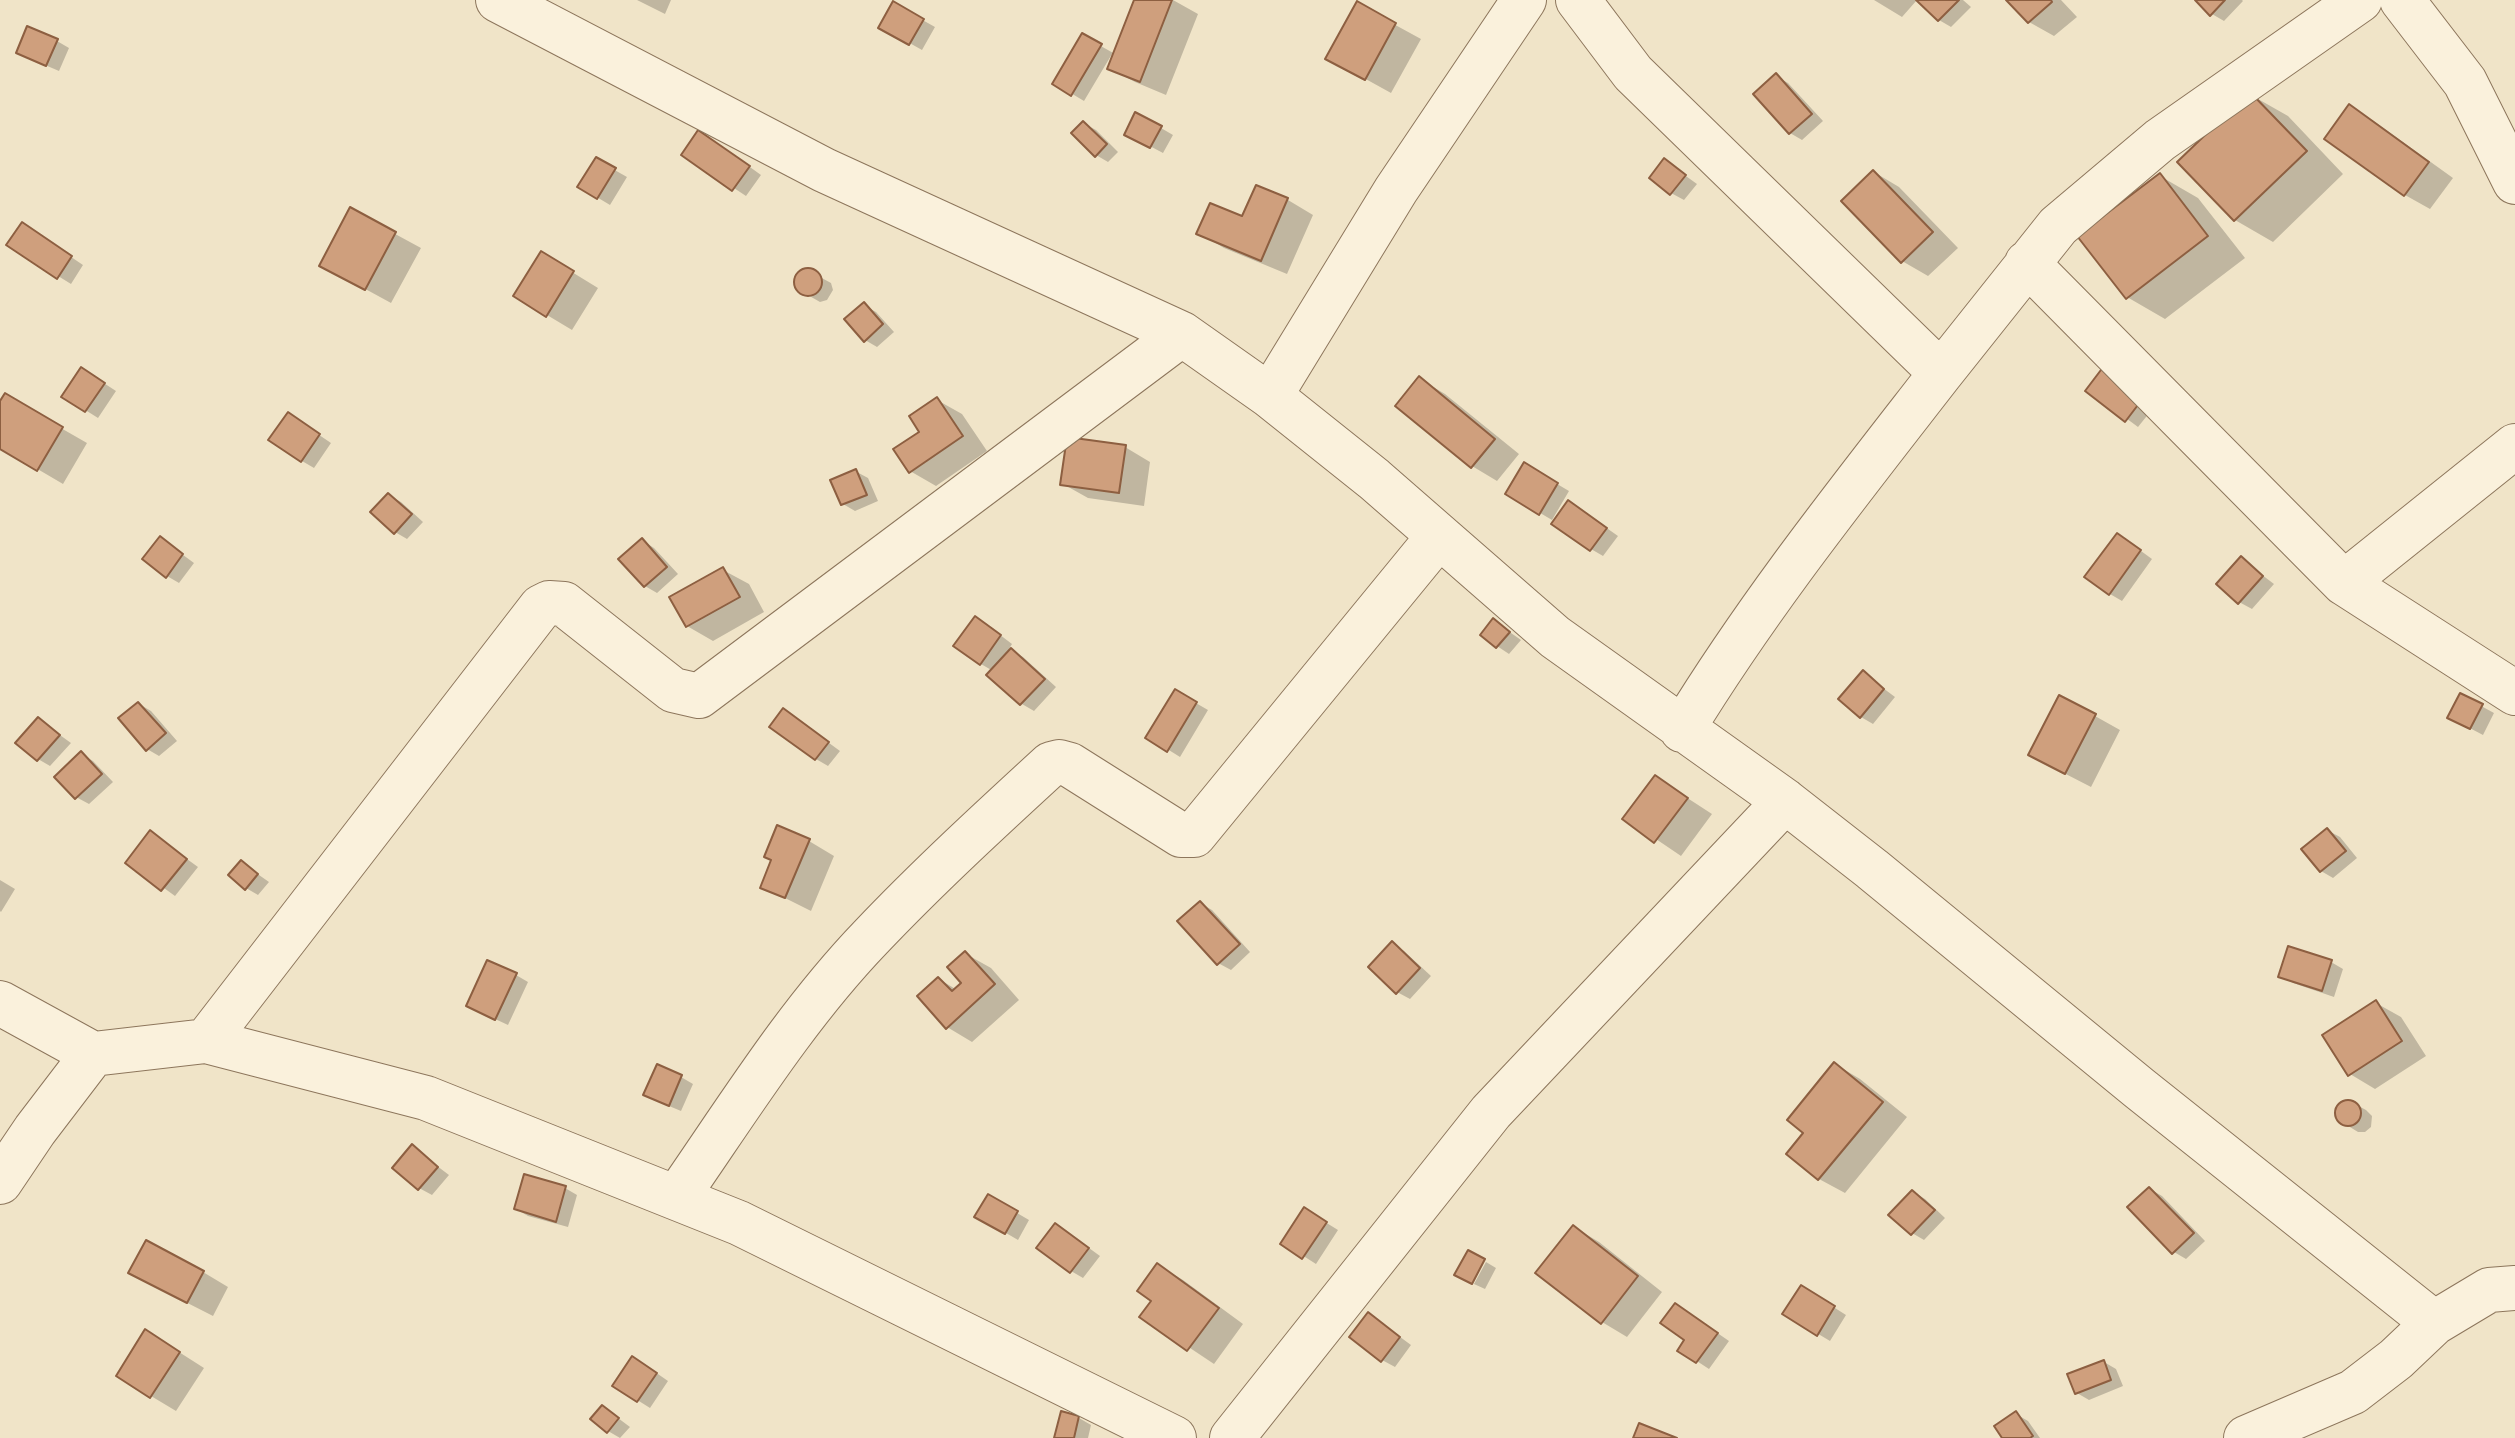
<!DOCTYPE html>
<style>
body{margin:0}
canvas{display:block;background:#f0e4c8}
</style>
<canvas width="2515" height="1438"></canvas>
<script>
const ctx = document.querySelector('canvas').getContext('2d');
ctx.lineJoin = 'round';
function fillPath(path, color) {
  ctx.fillStyle = color;
  ctx.fill(path, 'evenodd');
}
function strokePath(path, color, width, dash) {
  ctx.strokeStyle = color;
  ctx.lineWidth = width;
  ctx.lineCap = dash ? 'butt' : 'round';
  ctx.setLineDash(dash || []);
  ctx.stroke(path);
}
fillPath(new Path2D(`
 M637 0H671L665 14Z
 M1136 0H1173L1198 14 1166 95 1135 82 1109 68 1114 55 1112 54 1084 101 1054 83 1083 36 1115 54Z
 M1874 0H1917L1902 17Z
 M1919 0H1963L1971 7 1951 27 1939 20Z
 M2009 0H2061L2077 17 2054 36 2029 22Z
 M2198 0H2242L2243 1 2224 21 2212 14Z
 M894 4 935 27 922 50 881 27Z
 M1357 4 1421 39 1391 93 1353 72Z
 M57 41 69 48 59 71 31 59Z
 M1776 76 1788 83 1823 121 1802 140 1790 133 1755 94Z
 M2251 95 2288 116 2343 174 2273 242 2235 220Z
 M2349 107 2375 122 2453 178 2430 209 2405 195Z
 M1083 123 1096 130 1118 152 1108 162 1096 155Z
 M1161 128 1173 135 1163 153 1127 134Z
 M711 139 761 175 746 196 684 155Z
 M597 160 627 177 610 205 580 187Z
 M1665 161 1697 184 1684 200 1671 193Z
 M1874 172 1899 187 1958 248 1928 276 1902 261Z
 M2160 176 2198 198 2245 258 2165 319 2127 297Z
 M1257 187 1288 200 1313 215 1287 274 1224 248 1199 233 1243 219Z
 M351 210 421 248 391 303 347 279Z
 M34 232 83 265 71 284 8 245Z
 M567 269 598 288 572 330 547 315Z
 M807 270 831 283 833 290 827 300 820 302 799 290 796 279 800 272Z
 M864 305 876 312 894 332 877 347 865 340Z
 M93 376 116 391 98 418 63 396Z
 M1420 379 1445 394 1519 454 1497 481 1472 466Z
 M2088 390 2158 402 2138 427Z
 M5 396 87 443 63 484 0 447V405Z
 M937 400 962 414 987 451 936 486 910 471 922 432Z
 M300 422 331 443 314 468 302 461Z
 M1125 447 1150 462 1144 506 1088 498 1063 484Z
 M1525 465 1569 491 1552 520 1508 494Z
 M855 471 868 478 878 501 855 511 843 504Z
 M388 495 401 502 423 522 407 539 395 532Z
 M1581 510 1618 536 1603 556 1591 549Z
 M160 538 194 563 179 583 167 576Z
 M642 540 654 548 678 574 657 593 645 586Z
 M2130 543 2152 559 2122 601 2110 594Z
 M2241 559 2274 584 2252 609 2239 602Z
 M723 570 749 584 764 612 713 641 687 626Z
 M1494 621 1521 640 1509 654 1497 646Z
 M987 625 1012 644 1009 649 1023 657 1056 687 1034 711 1022 704 989 675 993 671 981 664Z
 M1863 673 1895 697 1873 724 1861 717Z
 M1175 691 1208 710 1180 757 1148 737Z
 M2461 695 2494 713 2483 735 2462 724Z
 M139 704 151 711 177 741 159 756 147 749Z
 M784 710 840 751 828 766 816 759Z
 M2095 716 2120 730 2091 787 2056 769Z
 M39 720 71 743 50 766 38 759Z
 M81 754 93 761 113 782 89 804 76 797Z
 M1655 777 1712 814 1681 856 1625 818Z
 M2327 830 2340 837 2357 858 2333 878 2321 871Z
 M151 833 198 867 175 896 128 862Z
 M809 841 834 856 811 911 763 887 773 860Z
 M242 863 269 882 258 895 246 888Z
 M0 880 15 889 1 912 0 911Z
 M1200 903 1212 910 1250 952 1231 970 1218 963Z
 M1392 944 1404 951 1431 976 1410 999 1397 992Z
 M966 954 991 968 1019 1000 972 1042 947 1027 939 979 957 990 964 983Z
 M2331 962 2343 969 2334 997 2293 983 2280 976Z
 M516 975 528 982 508 1025 480 1012Z
 M2376 1003 2401 1017 2426 1056 2375 1089 2350 1074Z
 M1835 1064 1860 1079 1907 1117 1845 1193 1819 1179 1788 1153 1805 1133Z
 M681 1077 693 1084 681 1111 657 1101Z
 M2345 1102 2353 1103 2366 1110 2372 1116 2371 1127 2365 1132H2358L2345 1124 2337 1116 2339 1106Z
 M412 1147 449 1175 432 1195 419 1188Z
 M565 1188 577 1195 568 1227 528 1216 516 1209Z
 M2150 1189 2162 1196 2205 1241 2186 1259 2174 1252Z
 M1913 1192 1925 1199 1945 1218 1924 1240 1912 1233Z
 M988 1196 1029 1220 1018 1240 977 1216Z
 M1317 1217 1338 1230 1316 1264 1283 1243Z
 M1574 1227 1599 1242 1662 1292 1627 1337 1602 1322Z
 M1067 1232 1100 1256 1083 1278 1071 1271Z
 M1486 1262 1496 1268 1485 1289 1474 1284Z
 M1158 1265 1183 1280 1243 1324 1214 1364 1142 1316 1153 1300Z
 M203 1272 228 1287 213 1316 156 1287Z
 M1802 1287 1846 1315 1830 1341 1785 1314Z
 M1687 1312 1729 1341 1709 1369 1680 1350 1687 1340Z
 M1369 1314 1411 1345 1395 1367 1382 1360Z
 M146 1331 204 1368 176 1411 151 1396Z
 M2104 1362 2116 1369 2123 1386 2089 1400 2077 1393Z
 M645 1365 668 1381 650 1408 615 1386Z
 M1062 1414 1079 1418 1091 1425 1088 1438H1056Z
 M2016 1414 2028 1421 2040 1438H2005Z
 M614 1415 630 1427 620 1438 608 1431Z`), '#0003');
const building = new Path2D(`
 M1134 0H1172L1140 82 1107 69Z
 M1916 0H1959L1938 21Z
 M2006 0H2051L2052 2 2028 23Z
 M2195 0H2225L2210 16Z
 M893 1 924 19 909 45 878 28Z
 M1357 1 1396 23 1365 80 1325 59Z
 M27 26 58 39 46 66 16 53Z
 M1082 33 1102 44 1071 96 1052 84Z
 M1776 73 1812 114 1789 134 1753 94Z
 M2250 92 2307 151 2234 221 2177 162Z
 M2349 104 2429 162 2404 196 2324 139Z
 M1135 112 1162 126 1150 148 1124 135Z
 M1083 121 1107 144 1095 157 1071 133Z
 M698 130 750 166 732 191 681 155Z
 M596 157 616 168 597 199 577 187Z
 M1664 158 1686 175 1670 195 1649 178Z
 M1873 170 1933 232 1901 263 1841 201Z
 M2160 173 2208 236 2126 299 2077 236Z
 M1256 185 1288 198 1261 261 1196 234 1210 203 1242 216Z
 M350 207 396 232 365 290 319 266Z
 M22 222 72 256 57 279 6 245Z
 M541 251 574 271 546 317 513 296Z
 M794 282a14 14 0 1 1 28 0a14 14 0 1 1-28 0Z
 M864 302 883 324 864 342 844 319Z
 M2107 362 2147 393 2125 422 2085 391Z
 M81 367 105 383 85 412 61 397Z
 M1419 376 1495 439 1471 468 1395 406Z
 M5 393 63 427 37 471 0 449V401Z
 M937 397 963 436 909 473 893 449 919 432 909 416Z
 M288 412 320 434 301 462 268 440Z
 M1067 437 1126 445 1119 493 1060 485Z
 M1524 462 1558 483 1539 515 1505 494Z
 M856 469 867 495 841 505 830 480Z
 M388 493 412 514 394 534 370 512Z
 M1568 500 1607 528 1590 551 1551 524Z
 M2117 533 2141 550 2109 595 2084 577Z
 M160 536 183 554 166 578 142 559Z
 M642 538 667 567 644 587 618 559Z
 M2241 556 2263 576 2238 604 2216 584Z
 M723 567 740 597 686 627 669 597Z
 M975 616 1001 635 980 665 953 646Z
 M1493 618 1510 632 1496 648 1480 635Z
 M1011 648 1045 679 1020 705 986 675Z
 M1863 670 1884 689 1860 718 1838 699Z
 M1175 689 1197 702 1167 752 1145 738Z
 M2460 693 2483 704 2470 729 2447 718Z
 M2059 695 2096 714 2065 774 2028 755Z
 M138 702 166 733 146 751 118 718Z
 M783 708 829 742 815 760 769 727Z
 M38 717 60 735 37 761 15 743Z
 M81 751 102 774 75 799 54 777Z
 M1655 775 1688 798 1654 843 1622 819Z
 M777 825 810 839 785 898 760 888 771 860 764 857Z
 M2327 828 2346 851 2320 872 2301 849Z
 M150 830 187 859 161 891 125 863Z
 M241 860 258 874 245 890 228 875Z
 M1200 901 1240 944 1217 965 1177 921Z
 M1392 941 1420 968 1396 994 1368 967Z
 M2288 946 2332 960 2322 991 2278 977Z
 M965 951 995 984 946 1029 917 996 938 977 952 991 961 983 947 967Z
 M487 960 517 973 495 1020 466 1006Z
 M2376 1000 2402 1041 2348 1076 2322 1035Z
 M1834 1062 1883 1102 1818 1180 1786 1154 1803 1133 1787 1120Z
 M657 1064 682 1075 669 1106 643 1095Z
 M2335 1113a13 13 0 1 1 26 0a13 13 0 1 1-26 0Z
 M412 1144 438 1167 418 1190 392 1168Z
 M524 1174 566 1186 556 1222 514 1209Z
 M2149 1187 2194 1233 2172 1254 2127 1207Z
 M1912 1190 1935 1210 1911 1235 1888 1215Z
 M988 1194 1018 1211 1005 1234 974 1217Z
 M1304 1207 1327 1222 1302 1259 1280 1244Z
 M1055 1223 1089 1248 1070 1273 1036 1248Z
 M1573 1225 1638 1276 1601 1324 1535 1273Z
 M146 1240 204 1271 187 1303 128 1273Z
 M1468 1250 1485 1259 1472 1284 1454 1275Z
 M1157 1263 1219 1308 1187 1351 1139 1317 1151 1301 1137 1291Z
 M1801 1285 1835 1306 1817 1336 1782 1314Z
 M1675 1303 1718 1333 1696 1363 1677 1351 1684 1340 1660 1323Z
 M1368 1312 1400 1337 1381 1362 1349 1337Z
 M145 1329 180 1352 150 1398 116 1376Z
 M632 1356 657 1373 637 1402 612 1386Z
 M2104 1360 2111 1380 2075 1394 2067 1374Z
 M602 1405 619 1418 607 1433 590 1419Z
 M1061 1411 1079 1416 1074 1438H1054Z
 M2016 1411 2033 1436 2030 1438H2002L1994 1426Z
 M1639 1423 1677 1438H1633Z`);
fillPath(building, '#cf9f7d');
strokePath(building, '#8d5f41', 2);
const minor = new Path2D(`
 M498 0 824 170 1182 334 1270 396 1374 479 1555 637 1785 801 1872 869 2139 1088 2434 1323 2489 1290 2515 1288
 M1578 0 1633 73 1941 373C1851 489 1759 604 1682 730
 M2402 0 2465 82 2515 182
 M2027 263 2344 583 2515 693
 M1941 373 2058 226 2160 140 2360 0
 M1270 396 1396 190 1524 0
 M2344 583 2515 446
 M0 1003 93 1054
 M206 1041 541 607 549 603 564 604 673 690 699 696 1182 334
 M0 1182 35 1130 93 1054 206 1041 426 1098 739 1223 1174 1438
 M677 1197C738 1109 796 1015 871 937 928 877 990 820 1051 764L1059 762 1070 765 1181 835H1194L1439 536
 M1232 1438 1491 1112 1785 801
 M2246 1438 2353 1392 2396 1359 2434 1323`);
strokePath(minor, '#8d765c', 46);
strokePath(minor, '#faf1dc', 44);
</script>
